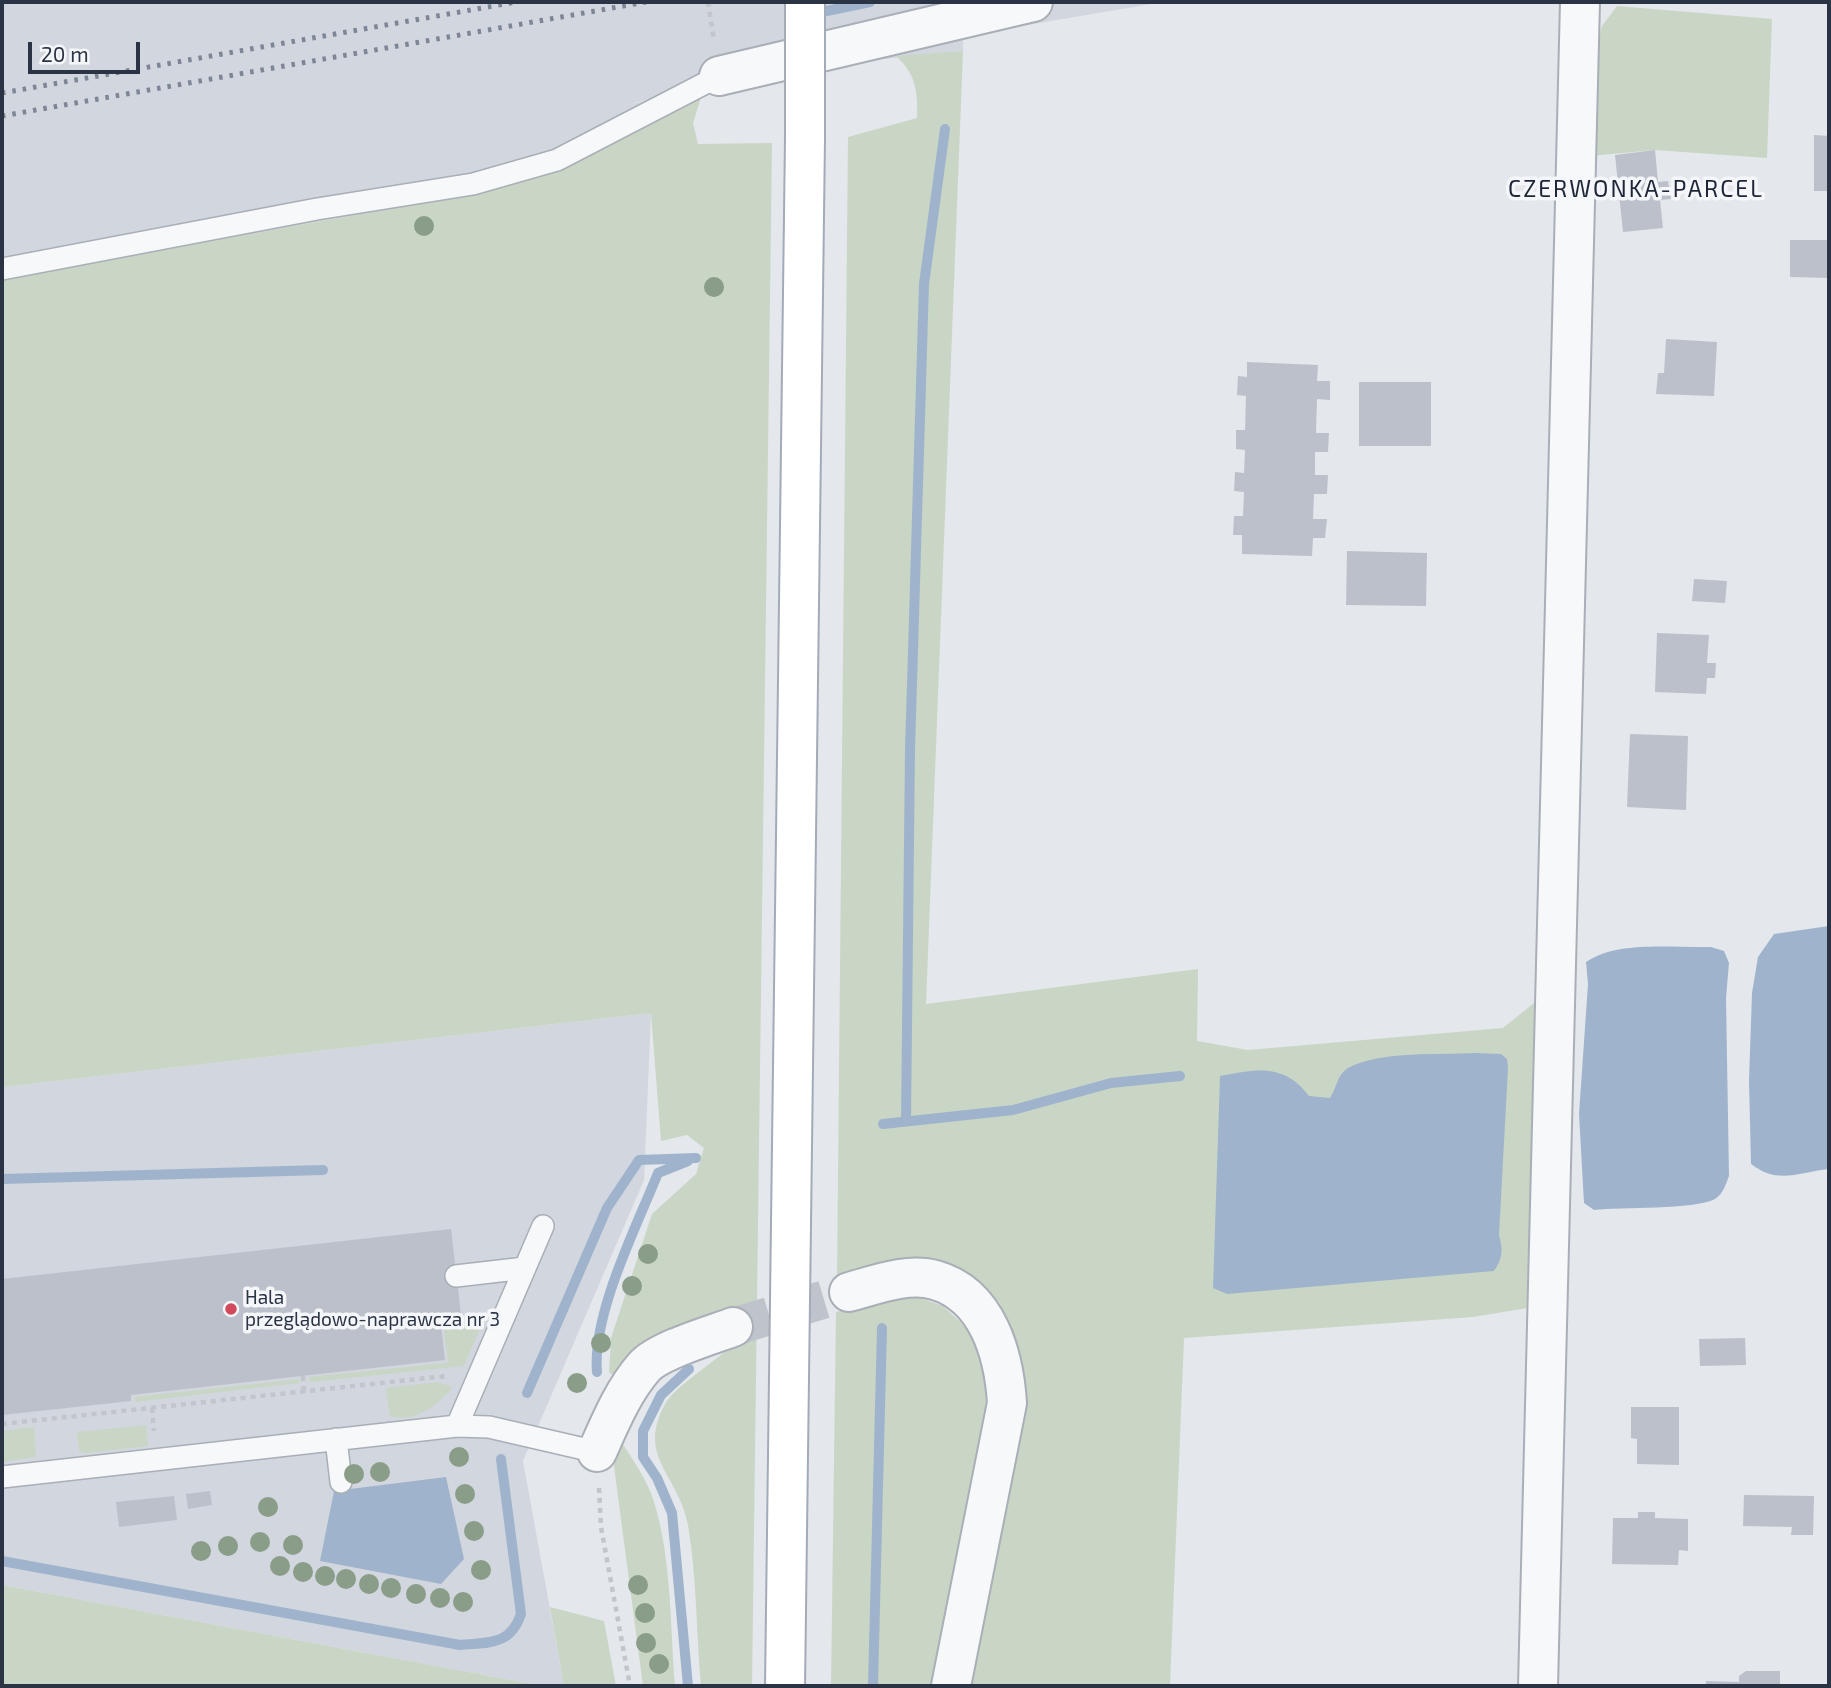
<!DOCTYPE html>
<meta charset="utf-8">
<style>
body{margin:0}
#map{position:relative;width:1831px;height:1688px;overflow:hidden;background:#e4e7ec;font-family:"Exo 2",sans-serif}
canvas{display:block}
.frame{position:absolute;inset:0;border:4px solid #2b3445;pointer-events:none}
.scale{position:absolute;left:28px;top:42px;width:112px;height:32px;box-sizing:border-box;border:4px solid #2b3445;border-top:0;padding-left:9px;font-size:21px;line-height:24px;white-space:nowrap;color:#2b3445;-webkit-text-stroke:5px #f4f6f9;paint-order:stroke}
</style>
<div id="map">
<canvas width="1831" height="1688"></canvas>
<div class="frame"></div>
<div class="scale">20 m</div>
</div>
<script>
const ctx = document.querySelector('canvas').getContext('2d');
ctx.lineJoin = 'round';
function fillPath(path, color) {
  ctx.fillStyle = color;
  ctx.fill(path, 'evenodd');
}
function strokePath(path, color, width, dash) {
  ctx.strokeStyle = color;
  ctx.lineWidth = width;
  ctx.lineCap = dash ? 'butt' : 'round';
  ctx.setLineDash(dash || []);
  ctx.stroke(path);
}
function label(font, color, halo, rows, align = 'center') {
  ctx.font = font + ' "Exo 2",sans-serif';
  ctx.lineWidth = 7;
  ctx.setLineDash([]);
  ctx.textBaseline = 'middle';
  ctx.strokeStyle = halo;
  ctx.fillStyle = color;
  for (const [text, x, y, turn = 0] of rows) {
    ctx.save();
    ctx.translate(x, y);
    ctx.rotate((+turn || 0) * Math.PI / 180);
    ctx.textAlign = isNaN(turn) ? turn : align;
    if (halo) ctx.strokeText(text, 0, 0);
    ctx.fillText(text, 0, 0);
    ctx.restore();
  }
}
fillPath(new Path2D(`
 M2 2H1163L963 36V51L854 62 628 104 702 94 593 154 549 172 492 190 2 279Z
 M651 1013 644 1180 523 1461 564 1686H543L2 1585V1087Z`), '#d2d6de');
fillPath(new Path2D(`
 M1617 6 1772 19 1767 158 1655 150 1590 156 1593 65 1602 26Z
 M963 51 926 1004 1198 969 1197 1041 1248 1050 1503 1028 1539 999 1534 1307 1473 1317 1184 1338 1170 1686H959L1023 1370 999 1302 965 1272 915 1261 837 1278 848 137 917 118C918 92 916 74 896 56Z
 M702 94 693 123 698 144 772 143 752 1686H701C696 1633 697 1577 688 1525 679 1475 637 1458 664 1406 673 1387 718 1360 736 1342L620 1377 609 1373 611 1338 652 1214 696 1174 704 1148 687 1135 661 1141 651 1013 2 1087V279L492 190C568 166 634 134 702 94Z
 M911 1295 943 1306 973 1334 989 1360 992 1404 938 1686H831L836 1312Z
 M486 1314 464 1366 310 1382 309 1377 448 1363 444 1328 464 1325 463 1316Z
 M299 1379V1383L135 1402V1397Z
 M437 1382 453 1387C439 1404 414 1424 390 1416L386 1388Z
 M146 1425 148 1446 85 1453 79 1450 77 1432Z
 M34 1427 36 1457 2 1462V1431Z
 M620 1440C633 1460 647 1479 654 1502 672 1560 670 1626 675 1686H643L612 1451Z
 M2 1585 543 1686H2Z
 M550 1607 604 1621 616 1686H564Z`), '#c9d6c5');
fillPath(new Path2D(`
 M1829 926V1169C1799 1172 1778 1185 1751 1164L1749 1081 1752 993 1758 957 1774 934Z
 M1711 947 1724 951 1729 963 1726 998 1729 1176C1726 1184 1723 1194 1715 1199 1694 1210 1621 1207 1594 1210L1584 1203 1579 1114 1588 984 1586 962C1618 940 1672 948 1711 947Z
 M1476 1053 1501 1054 1507 1059 1508 1068 1499 1235C1503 1250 1503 1258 1494 1271L1227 1294 1213 1288 1220 1076C1257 1069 1284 1063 1309 1096L1330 1098C1337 1088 1337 1073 1350 1067 1381 1051 1441 1055 1476 1053Z
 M446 1477 464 1559 441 1584 320 1561 334 1491Z`), '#9fb4cc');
strokePath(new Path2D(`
 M817 13 870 2
 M906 1121 910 750 924 284 945 129
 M883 1124 1013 1110 1111 1083 1180 1076
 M2 1179 323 1170
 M597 1372C592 1314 636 1228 658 1173L688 1161
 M527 1393 607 1208 639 1160 696 1158
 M2 1561 460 1645C489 1642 510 1646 521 1614L501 1459
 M688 1686 672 1513 657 1478 643 1457V1431L661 1395 689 1369
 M873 1686 882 1328`), '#9fb4cc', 10);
fillPath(new Path2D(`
 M1814 135 1829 136V191H1814Z
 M1655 150 1658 182 1668 181 1671 199 1660 200 1663 228 1623 232 1615 155Z
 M1790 240H1829V278L1790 277Z
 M1666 339 1717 342 1714 396 1656 394 1658 373H1664Z
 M1247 362 1318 365 1317 381H1330V400L1317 399 1316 433H1329L1328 452H1315V475H1328L1327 494H1314L1313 519H1327L1325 538H1313L1312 556 1242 554V535H1233L1234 516H1243L1244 492 1234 491 1235 472 1244 473 1245 450 1236 449V430H1245L1246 396 1237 395 1238 376 1247 377Z
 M1359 382H1431V446H1359Z
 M1347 551 1427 553 1426 606 1346 605Z
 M1694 579 1727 581 1725 603 1692 601Z
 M1657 633 1709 635 1707 663H1716L1715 678H1707L1706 694 1655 692Z
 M1630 734 1688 736 1686 810 1627 807Z
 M451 1229 462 1323 441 1325 445 1360 131 1395V1401L2 1415V1279Z
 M1745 1338 1746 1365 1700 1366 1699 1339Z
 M1631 1407H1679V1465L1637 1464V1439L1631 1438Z
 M210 1491 212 1505 188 1509 186 1494Z
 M1744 1495 1814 1496 1813 1535H1791L1792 1527 1743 1526Z
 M174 1496 177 1520 119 1527 116 1502Z
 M1638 1512H1655V1518L1688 1519V1551L1679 1550 1678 1565 1612 1564 1613 1518H1638Z
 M1746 1671H1780V1686H1706V1681L1739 1682V1676Z`), '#bbc0ca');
strokePath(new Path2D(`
 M733 1327 849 1292`), '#bfc3cb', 38, [38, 19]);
const lane = new Path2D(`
 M2 269 317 209 473 184 557 160 719 76
 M456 1276 525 1268
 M457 1426 543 1226
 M336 1439 341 1482
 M2 1477 457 1426 489 1427 597 1452`);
const street = new Path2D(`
 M719 76 1033 2
 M849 1292C875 1285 908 1272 935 1280 988 1295 1004 1355 1007 1403L951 1686
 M597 1452C610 1423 623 1391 644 1367 659 1350 712 1335 733 1327
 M1538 1686 1580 2`);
const primary = new Path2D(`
 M785 1686 805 138`);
strokePath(lane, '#a9aeb7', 24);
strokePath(street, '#a9aeb7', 42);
strokePath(primary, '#a3abb8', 42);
strokePath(new Path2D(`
 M708 2 714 40
 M303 1376 304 1391
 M152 1408 154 1431
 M2 1424 446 1376
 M599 1488 601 1527 630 1686`), '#c2c5cb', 4.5, [5, 5]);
strokePath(lane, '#f7f8fa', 21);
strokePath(street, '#f7f8fa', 38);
strokePath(primary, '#fff', 38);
strokePath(new Path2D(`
 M2 93 516 2
 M2 116 646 2`), '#7d8696', 5, [3.5, 7]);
const primaryBridge = new Path2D(`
 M805 138V2`);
strokePath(primaryBridge, '#a3abb8', 42, []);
strokePath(primaryBridge, '#fff', 38);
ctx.fillStyle = '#899d89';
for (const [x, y] of [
 [424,226],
 [714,287],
 [648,1254],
 [632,1286],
 [601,1343],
 [577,1383],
 [459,1457],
 [380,1472],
 [354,1474],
 [465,1494],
 [268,1507],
 [474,1531],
 [260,1542],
 [293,1545],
 [228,1546],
 [201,1551],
 [280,1566],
 [481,1570],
 [303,1572],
 [325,1576],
 [346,1579],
 [369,1584],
 [638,1585],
 [391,1588],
 [416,1594],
 [440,1598],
 [463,1602],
 [645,1613],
 [646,1643],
 [659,1664]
]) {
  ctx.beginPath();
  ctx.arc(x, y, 10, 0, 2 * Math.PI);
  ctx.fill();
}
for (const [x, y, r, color] of [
 [231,1309,7,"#d1495b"]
]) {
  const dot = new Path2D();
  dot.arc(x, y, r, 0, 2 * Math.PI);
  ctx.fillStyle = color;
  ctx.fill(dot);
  strokePath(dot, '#f4f6f9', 2.5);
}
label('19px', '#2b3445', '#f4f6f9', [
 ["Hala",245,1298],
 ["przeglądowo-naprawcza nr 3",245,1320]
], 'left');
ctx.letterSpacing = '2px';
label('23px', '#1d2536', '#f4f6f9', [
 ["CZERWONKA-PARCEL",1636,189]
]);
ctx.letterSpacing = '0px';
</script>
